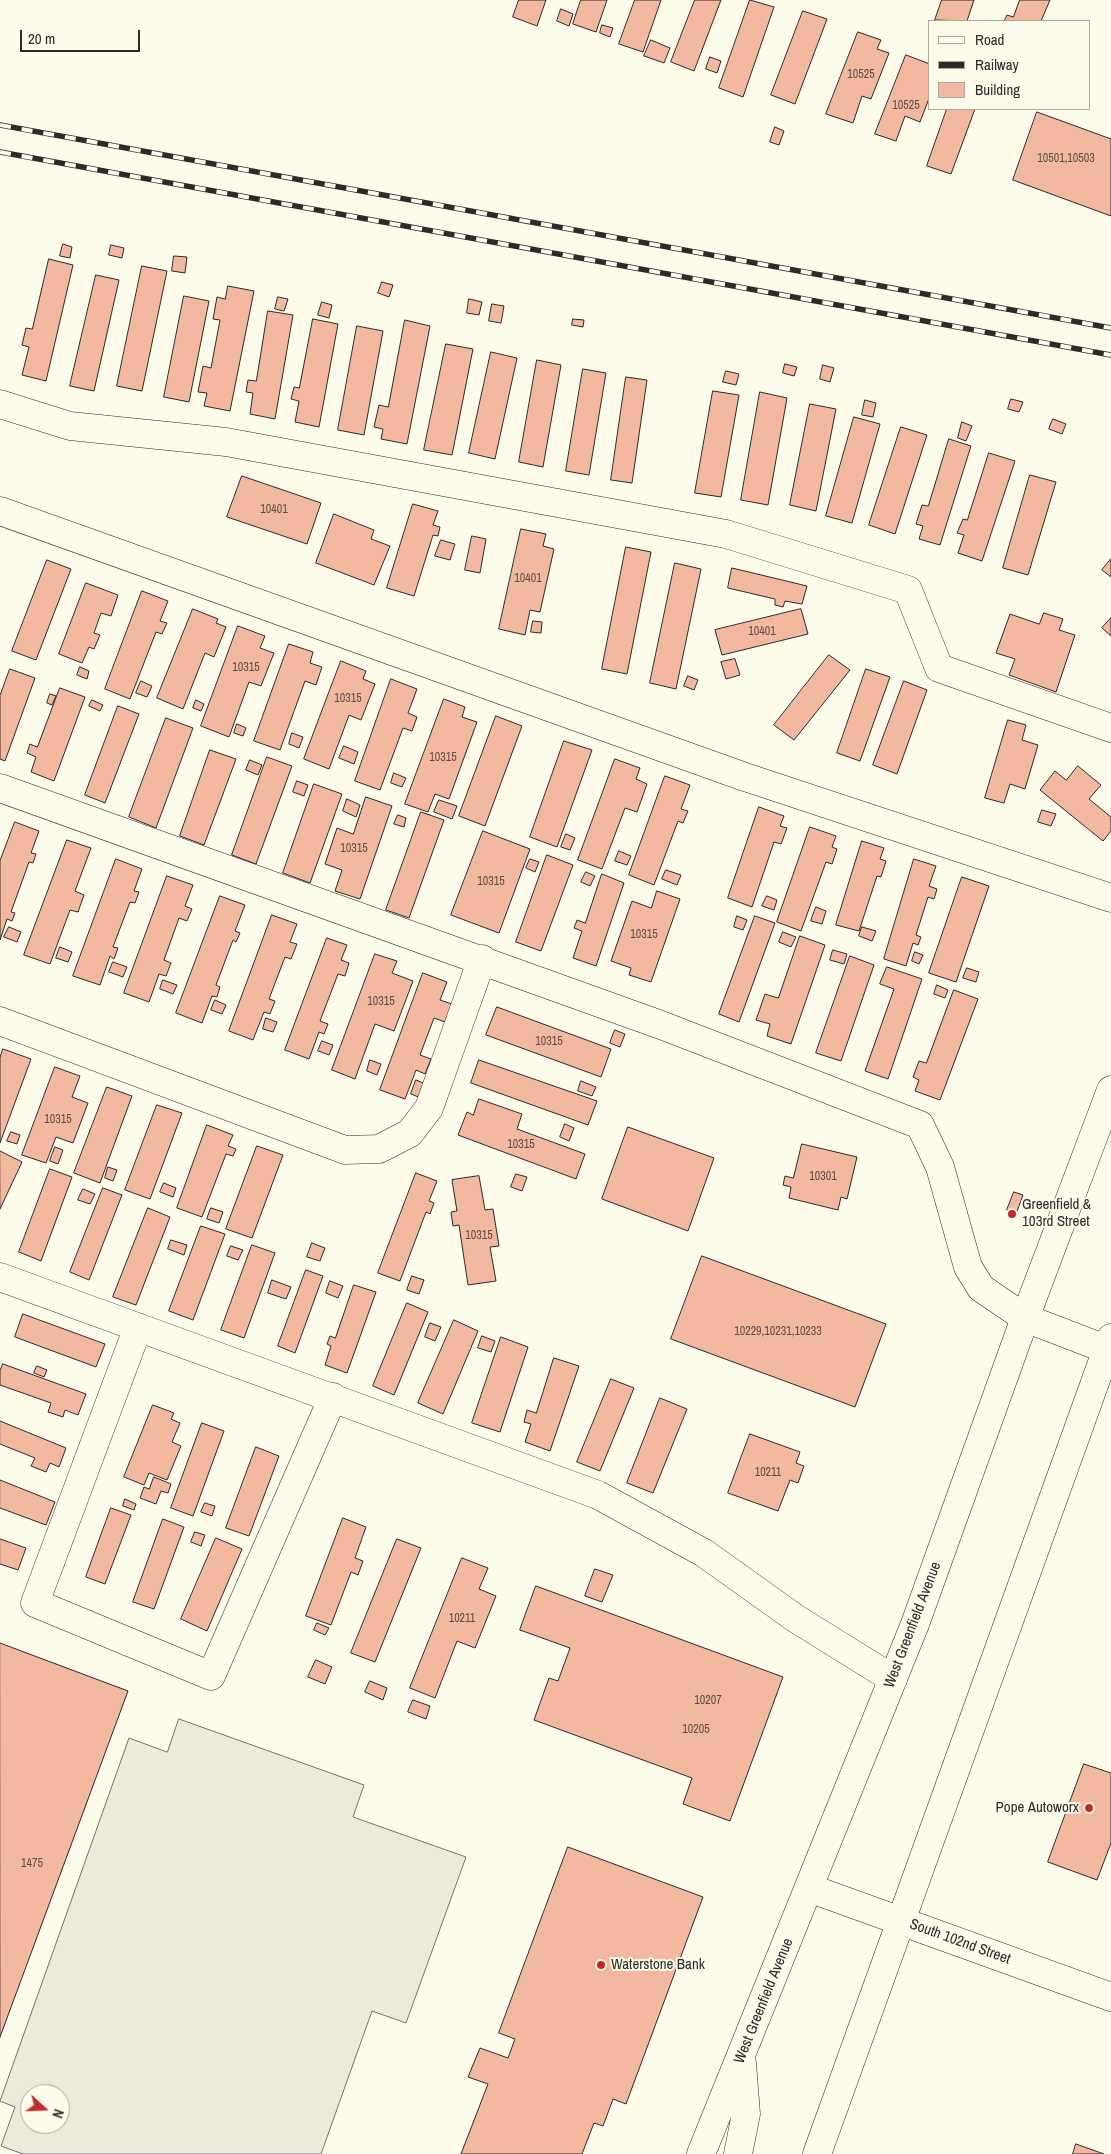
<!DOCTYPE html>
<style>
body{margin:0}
#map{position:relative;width:1111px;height:2154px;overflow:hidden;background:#fdfbea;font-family:"Archivo Narrow",sans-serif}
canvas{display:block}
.legend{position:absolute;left:928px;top:20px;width:162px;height:90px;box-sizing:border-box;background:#fdfbea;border:1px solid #a9a89e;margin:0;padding:6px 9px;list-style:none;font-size:15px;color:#2b2b2b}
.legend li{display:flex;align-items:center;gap:10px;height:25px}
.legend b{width:25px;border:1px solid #a9a89e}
.north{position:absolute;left:20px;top:2084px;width:50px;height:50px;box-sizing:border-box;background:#fdfbea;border:1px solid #a9a89e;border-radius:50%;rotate:110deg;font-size:14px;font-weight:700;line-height:20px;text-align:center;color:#2b2b2b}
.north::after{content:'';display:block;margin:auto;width:18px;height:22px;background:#c62828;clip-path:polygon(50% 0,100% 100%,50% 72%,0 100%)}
.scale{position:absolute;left:20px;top:30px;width:120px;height:22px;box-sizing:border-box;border:2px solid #2b2b2b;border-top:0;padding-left:6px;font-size:15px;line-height:18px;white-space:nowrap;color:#2b2b2b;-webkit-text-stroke:4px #fdfbea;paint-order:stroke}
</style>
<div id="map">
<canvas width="1111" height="2154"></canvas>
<ul class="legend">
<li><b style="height:6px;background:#fdfbea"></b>Road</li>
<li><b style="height:6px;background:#2b2b2b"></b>Railway</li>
<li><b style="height:14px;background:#f2b8a0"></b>Building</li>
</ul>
<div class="north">N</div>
<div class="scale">20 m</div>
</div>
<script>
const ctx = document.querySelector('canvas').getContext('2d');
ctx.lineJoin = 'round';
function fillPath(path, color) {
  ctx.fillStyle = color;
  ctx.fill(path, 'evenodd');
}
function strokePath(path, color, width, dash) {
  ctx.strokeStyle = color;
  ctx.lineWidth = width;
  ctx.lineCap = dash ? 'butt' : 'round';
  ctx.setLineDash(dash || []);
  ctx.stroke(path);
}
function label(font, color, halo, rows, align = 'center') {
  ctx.font = font + ' "Archivo Narrow",sans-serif';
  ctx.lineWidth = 4;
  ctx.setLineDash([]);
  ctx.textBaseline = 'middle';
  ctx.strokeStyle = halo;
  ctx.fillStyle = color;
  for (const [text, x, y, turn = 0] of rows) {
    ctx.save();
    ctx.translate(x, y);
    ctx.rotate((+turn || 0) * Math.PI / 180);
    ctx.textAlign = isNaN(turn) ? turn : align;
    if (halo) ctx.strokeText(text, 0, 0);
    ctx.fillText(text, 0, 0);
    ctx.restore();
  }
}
const parking = new Path2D(`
 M179 1719 364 1785 353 1817 466 1857 406 2023 372 2011 321 2154H23L1 2146 15 2107 0 2101 129 1738 167 1752ZM30 2094H60V2124H30Z`);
fillPath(parking, '#eceadb');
strokePath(parking, '#74746e', 1);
const building = new Path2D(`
 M519 0H546L537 26 513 17Z
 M581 0H607L596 32 573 24Z
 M635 0H661L643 52 619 44Z
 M695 0H721L694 71 671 62Z
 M750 0 774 7 743 97 719 88Z
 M942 0H974L967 21 935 20Z
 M1020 0H1050L1041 21H1004L1007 15 1013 17Z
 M561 9 573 14 569 26 557 21Z
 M803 11 827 19 795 104 771 95Z
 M602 25 613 28 610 37 600 33Z
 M858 32 881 40 877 49 889 53 871 99 862 96 853 123 826 114Z
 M651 40 670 48 664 63 644 56Z
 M906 55 930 64V96L920 122 905 116 896 141 875 134Z
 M710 57 721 61 717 73 706 69Z
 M947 109H975L951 174 927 166Z
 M1037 112 1111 139V216L1013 180Z
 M775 127 784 131 779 145 770 142Z
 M63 244 72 247 70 258 60 256Z
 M111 245 124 248 122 258 109 255Z
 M174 256 187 257 185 273 172 271Z
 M49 259 73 265 46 381 22 375 29 347 22 345 26 328 32 329Z
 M142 266 167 271 142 391 117 386Z
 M96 275 119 280 94 391 70 386Z
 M382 282 393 285 389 297 378 293Z
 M228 286 254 291 230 411 204 406 207 393 198 392 203 366 211 368 220 320 213 319 217 297 225 299Z
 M184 296 209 301 189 402 164 397Z
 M278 297 288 299 284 311 275 309Z
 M469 299 482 302 479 315 467 313Z
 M322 302 332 305 329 318 318 315Z
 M492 304 504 306 501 323 489 321Z
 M268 311 293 315 275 419 250 414 253 393 246 392 248 380 256 381Z
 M313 319 338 324 319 427 295 422 299 401 291 399 294 387 299 388Z
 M573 319 584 320 583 327 572 325Z
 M405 320 430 326 407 444 381 439 383 429 374 427 379 405 388 407Z
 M357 326 383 331 364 435 338 430Z
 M446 344 473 349 452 455 424 450Z
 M491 352 517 358 495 459 469 453Z
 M537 360 561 365 543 467 519 462Z
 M785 364 797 367 794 376 783 373Z
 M823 365 834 368 830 382 820 379Z
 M583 369 606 373 589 475 566 471Z
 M726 371 739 374 736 385 723 382Z
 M626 377 647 380 632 483 611 480Z
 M713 391 739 395 721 497 695 493Z
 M760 392 787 398 768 505 741 500Z
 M1011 399 1023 402 1019 412 1008 409Z
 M865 400 876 403 873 417 862 415Z
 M810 404 836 409 816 511 790 505Z
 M854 417 880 424 852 523 826 516Z
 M1053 419 1066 424 1062 434 1049 429Z
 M962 422 972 426 966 441 958 438Z
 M901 427 927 435 895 534 869 525Z
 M949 439 971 446 940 545 919 539 923 526 916 524 922 505 928 506Z
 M989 453 1015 461 982 561 958 553 964 535 957 533 963 519 967 520Z
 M1030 475 1056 482 1028 575 1003 568Z
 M242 476 321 503 307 544 227 517Z
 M413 504 438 511 433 525 440 527 438 536 433 535 414 596 387 588Z
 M334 514 374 530 371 539 390 546 374 585 316 563Z
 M521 529 546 534 543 546 554 549 540 612 530 610 525 635 499 629Z
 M472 536 486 539 480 573 465 570Z
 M441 540 455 544 450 560 435 556Z
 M626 547 651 552 627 674 602 669Z
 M1111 559V577L1102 570Z
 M47 560 71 569 36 660 12 651Z
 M675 563 701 569 676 689 650 683Z
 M732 568 807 586 802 604 785 601 783 607 775 605V599L728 588Z
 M86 583 118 595 111 616 101 613 94 633 100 635 94 649 89 647 82 663 59 654Z
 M142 591 168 601 160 621 167 623 162 634 156 632 130 699 105 689Z
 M193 609 218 619 216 623 226 627 214 657 205 653 183 709 157 698Z
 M801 609 808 634 722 655 715 630Z
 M1044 613 1063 619 1059 630 1075 635 1056 692 1009 675 1015 659 996 653 1010 614 1039 624Z
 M1111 618V636L1102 628Z
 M533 621 542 622 541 633 531 632Z
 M238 626 265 636 260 648 274 653 261 686 249 682 229 737 201 726Z
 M289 644 313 652 310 663 322 667 316 685 305 681 280 750 254 741Z
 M829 655 850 670 794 740 774 725Z
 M735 659 740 675 726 679 721 662Z
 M341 661 366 671 363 679 375 684 361 720 349 715 329 769 304 759Z
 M80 667 89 671 87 679 77 675Z
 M10 669 35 678 5 761 0 759V696Z
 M866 669 890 677 860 761 837 753Z
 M688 676 698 680 694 690 684 686Z
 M391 679 417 689 408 713 417 717 412 731 403 728 380 790 355 781Z
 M141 681 152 686 147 697 136 693Z
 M904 681 927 690 897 774 873 765Z
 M60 688 85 697 54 781 31 772 36 757 27 753 30 744 37 747Z
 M50 694 56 696 52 705 47 703Z
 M444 699 465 707 462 717 477 722 449 799 435 794 428 812 405 804Z
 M92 700 103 705 100 711 89 706Z
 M196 700 204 704 201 711 193 708Z
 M118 706 139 714 105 803 85 795Z
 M496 716 522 726 485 826 459 816Z
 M166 718 193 728 156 828 129 817Z
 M1008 720 1026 725 1022 740 1038 745 1025 789 1010 784 1004 803 985 798Z
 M237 724 246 728 243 736 234 733Z
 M292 733 303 737 299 748 289 744Z
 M564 741 592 750 557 847 530 837Z
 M344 746 358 752 354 764 339 758Z
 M210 750 236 759 204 845 180 836Z
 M267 757 292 766 256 864 232 855Z
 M615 759 640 768 636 779 647 784 637 812 625 808 602 869 578 860Z
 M250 760 262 765 258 775 246 770Z
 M1078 766 1101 785 1089 799 1111 817V831L1103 841 1040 790 1055 771 1066 780Z
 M394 773 406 778 402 787 391 783Z
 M665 776 690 785 681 809 688 811 683 823 678 821 654 885 629 875Z
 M297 781 308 785 304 796 293 792Z
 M314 784 342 794 310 883 283 873Z
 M366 797 392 806 360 899 335 891 342 870 325 864 337 828 353 834Z
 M347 799 360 805 356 817 343 811Z
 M439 800 457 806 452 819 434 812Z
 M759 807 784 816 780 826 787 828 781 844 774 842 752 907 728 898Z
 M1042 810 1056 814 1051 826 1038 822Z
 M421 812 444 820 409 918 386 910Z
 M398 815 406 818 404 827 394 824Z
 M15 822 39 831 31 853 36 854 33 863 29 862 11 912 15 913 12 921 7 919 0 940V861Z
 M810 827 836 836 832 847 837 849 832 864 826 862 801 931 777 922Z
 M483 831 530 849 499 933 451 915Z
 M566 834 575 838 570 850 561 847Z
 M67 840 91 848 75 891 84 895 78 912 70 910 50 964 24 955Z
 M862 841 884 848 880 859 886 861 881 877 877 876 859 931 836 925Z
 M619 851 631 856 627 865 615 861Z
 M547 855 573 865 541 951 516 942Z
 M116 859 142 869 134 891 139 892 135 903 130 902 113 947 118 948 114 959 110 956 100 985 73 976Z
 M530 859 539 862 535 872 526 868Z
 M914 859 936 866 929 886 937 889 934 899 928 897 916 935 921 937 918 945 913 943 906 966 884 959Z
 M666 870 681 875 677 885 662 879Z
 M586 872 595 876 590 886 581 882Z
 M602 874 624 883 596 966 573 958 582 931 574 928 577 920 585 923Z
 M167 876 193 885 185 906 192 909 187 921 179 918 164 960 171 963 166 976 159 974 149 1002 124 993Z
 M962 877 989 886 956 982 929 973Z
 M657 891 680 899 651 982 629 975 631 968 611 961 632 901 651 908Z
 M220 896 245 905 235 931 240 933 236 942 233 940 216 985 220 987 217 997 212 996 202 1023 176 1013Z
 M767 896 777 900 774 910 762 906Z
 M816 907 826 911 822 924 811 921Z
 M272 915 297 924 290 942 297 944 291 959 285 957 269 999 275 1001 270 1014 264 1012 253 1040 229 1031Z
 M737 916 747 920 743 930 734 927Z
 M755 916 775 923 739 1022 719 1014Z
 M9 927 21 932 17 942 4 937Z
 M862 927 876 931 872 941 859 936Z
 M783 932 796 937 791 947 779 942Z
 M800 936 825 945 791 1044 767 1036 770 1024 756 1020 765 994 778 998Z
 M327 938 347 945 341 960 349 963 345 976 338 974 320 1021 328 1024 324 1034 319 1032 309 1059 285 1050Z
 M60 947 72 952 68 962 56 958Z
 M833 950 847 954 844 964 830 960Z
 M915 952 923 955 919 964 912 961Z
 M375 954 397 961 392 973 413 981 394 1031 375 1024 355 1079 332 1070Z
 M850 956 874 965 841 1061 816 1053Z
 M113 962 127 967 123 977 109 972Z
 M887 967 922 979 888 1079 865 1071 894 989 880 984Z
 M967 968 979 972 976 982 963 978Z
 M423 973 447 982 440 1000 452 1004 445 1022 434 1018 420 1055 431 1059 425 1074 416 1070 405 1099 380 1090Z
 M163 980 177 985 173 994 160 989Z
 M937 985 948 990 945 998 934 994Z
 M954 990 978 999 940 1100 915 1091 919 1080 913 1077 919 1061 926 1063Z
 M215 1000 226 1005 222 1014 211 1010Z
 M497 1007 611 1049 601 1077 486 1035Z
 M266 1018 277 1022 273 1032 263 1029Z
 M615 1030 625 1034 620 1047 610 1043Z
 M322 1041 333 1045 329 1055 318 1051Z
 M3 1049 31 1059 0 1143V1058Z
 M370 1060 381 1064 377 1075 367 1071Z
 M479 1060 597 1101 588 1125 471 1083Z
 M55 1067 80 1076 72 1097 88 1103 73 1143 56 1137 46 1163 22 1155Z
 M416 1080 426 1084 421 1098 411 1094Z
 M581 1081 596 1087 592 1096 578 1091Z
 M107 1087 132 1096 100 1183 74 1173Z
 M479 1099 522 1114 517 1129 585 1154 576 1179 458 1135 467 1112 473 1115Z
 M157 1105 182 1113 150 1199 125 1190Z
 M565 1124 574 1128 569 1141 560 1137Z
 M207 1125 233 1135 228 1146 236 1149 233 1156 226 1154 202 1217 177 1208Z
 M628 1127 714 1158 688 1231 602 1199Z
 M11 1132 20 1135 17 1144 7 1141Z
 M802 1144 857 1157 847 1199 841 1197 838 1210 789 1198 791 1187 783 1185 785 1176 793 1178Z
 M257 1146 283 1155 252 1238 226 1229Z
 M55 1147 63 1150 58 1164 50 1161Z
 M0 1151 22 1162 0 1209Z
 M108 1167 117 1170 113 1181 105 1178Z
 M50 1169 72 1177 41 1261 19 1252Z
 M416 1173 437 1181 429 1201 434 1203 430 1214 426 1212 400 1281 378 1273Z
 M516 1174 527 1177 522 1191 511 1187Z
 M479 1176 485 1210 493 1209 499 1246 490 1247 496 1281 468 1285 459 1225 453 1226 451 1212 457 1211 452 1180Z
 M164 1183 176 1188 173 1197 160 1192Z
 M103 1188 122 1195 89 1280 70 1272Z
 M83 1189 95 1194 90 1204 78 1200Z
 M1014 1192 1023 1195 1016 1214 1007 1210Z
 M148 1208 170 1217 136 1305 113 1297Z
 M211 1208 223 1212 219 1223 207 1219Z
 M201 1226 225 1234 193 1320 169 1311Z
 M171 1240 187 1245 184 1255 168 1249Z
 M312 1243 325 1248 320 1261 307 1257Z
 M252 1245 275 1253 244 1338 221 1330Z
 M231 1246 243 1250 238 1260 227 1256Z
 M702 1256 886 1324 855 1407 671 1339Z
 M306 1270 323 1276 295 1353 278 1346Z
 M412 1276 424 1280 419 1294 407 1290Z
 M272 1280 291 1287 286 1299 268 1293Z
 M330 1281 343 1286 338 1298 326 1293Z
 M354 1285 376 1292 347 1373 325 1365 331 1346 327 1344 330 1336 335 1338Z
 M407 1303 428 1312 394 1395 373 1386Z
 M23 1314 105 1344 96 1367 15 1337Z
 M454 1320 478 1331 443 1414 418 1403Z
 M430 1323 441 1327 435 1341 425 1337Z
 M482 1336 495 1341 491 1352 478 1348Z
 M501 1337 528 1347 500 1432 472 1423Z
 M554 1358 579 1366 550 1451 525 1442 531 1424 524 1422 527 1410 536 1413Z
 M3 1364 86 1394 78 1415 65 1410 63 1417 48 1412 51 1403 0 1385V1371Z
 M37 1366 47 1370 44 1377 34 1373Z
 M611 1379 634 1388 600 1471 577 1462Z
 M660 1398 687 1409 653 1493 627 1483Z
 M153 1405 174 1413 171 1419 180 1423 172 1442 181 1446 167 1480 149 1473 144 1485 124 1477Z
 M0 1421 66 1448 59 1467 50 1463 46 1472 31 1466 35 1458 0 1444Z
 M202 1423 224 1431 193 1516 171 1508Z
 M750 1434 800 1452 796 1463 804 1466 798 1483 790 1480 778 1511 728 1493Z
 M256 1447 279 1456 249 1536 226 1528Z
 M154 1477 171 1484 168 1493 161 1491 156 1504 140 1498 144 1487 149 1489Z
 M0 1480 55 1502 46 1525 0 1508Z
 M125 1499 136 1504 134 1510 123 1506Z
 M205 1503 215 1506 212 1516 201 1512Z
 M111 1508 131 1515 105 1584 86 1577Z
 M343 1518 366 1527 355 1558 363 1561 358 1575 351 1572 331 1625 306 1616Z
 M163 1519 184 1527 154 1609 133 1602Z
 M195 1532 205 1535 201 1546 191 1542Z
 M216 1538 242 1549 207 1631 181 1619Z
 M0 1539 26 1548 18 1570 0 1564Z
 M397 1539 421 1548 375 1662 351 1653Z
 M462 1558 488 1568 479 1589 496 1596 475 1648 457 1641 435 1698 410 1688Z
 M595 1569 613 1575 602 1602 585 1596Z
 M536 1586 783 1677 730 1821 683 1804 692 1778 534 1720 549 1678 558 1681 570 1648 520 1630Z
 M317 1623 329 1628 325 1635 314 1630Z
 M0 1643 128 1691 0 2037Z
 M316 1660 332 1667 325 1684 308 1677Z
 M370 1681 387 1688 383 1700 365 1692Z
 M413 1700 430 1706 426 1719 408 1712Z
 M1084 1764 1111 1773V1843L1097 1880 1048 1862Z
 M568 1847 703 1897 626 2104 613 2099 603 2126 594 2123 582 2154H461L488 2084 468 2077 480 2048 508 2058 515 2039 499 2033Z
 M1076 2144 1104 2154H1073Z`);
fillPath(building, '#f2b8a0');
strokePath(building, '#2b2b2b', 1);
const minor = new Path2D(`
 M0 404 70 426 226 442 726 534 908 590 939 668 1111 728
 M0 511 745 777 1111 898
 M0 788 661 1025 920 1125 940 1167 968 1267 981 1288 1025 1318 1111 1351
 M0 1021 345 1150 379 1149 410 1133 429 1108 482 959
 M0 1277 598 1495 704 1553 795 1618 893 1679
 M138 1327 35 1603 211 1676 333 1397
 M809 1888 1111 1997`);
const primary = new Path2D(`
 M701 2154 915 1624 1025 1318 1111 1090
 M738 2154 746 2114 742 2063
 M817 2154 1111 1338`);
strokePath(minor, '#2b2b2b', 29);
strokePath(primary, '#2b2b2b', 29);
strokePath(minor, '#fdfbea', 28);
strokePath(primary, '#fdfbea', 28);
const rail = new Path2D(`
 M0 125 1111 328
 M0 152 1111 355`);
strokePath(rail, '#2b2b2b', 5.5);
strokePath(rail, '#fdfbea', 4, [11]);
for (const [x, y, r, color] of [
 [1012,1214,5,"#c62828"],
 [1089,1808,5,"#c62828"],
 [601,1965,5,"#c62828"]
]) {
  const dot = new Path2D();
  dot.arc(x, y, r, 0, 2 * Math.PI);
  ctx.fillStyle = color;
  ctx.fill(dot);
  strokePath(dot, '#fdfbea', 2);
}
label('12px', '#5d4e48', null, [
 ["10525",861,75],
 ["10525",906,106],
 ["10501,10503",1066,159],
 ["10401",274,510],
 ["10401",528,579],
 ["10401",762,632],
 ["10315",246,668],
 ["10315",348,699],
 ["10315",443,758],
 ["10315",354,849],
 ["10315",491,882],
 ["10315",644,935],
 ["10315",381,1002],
 ["10315",549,1042],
 ["10315",58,1120],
 ["10315",521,1145],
 ["10301",823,1177],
 ["10315",479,1236],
 ["10229,10231,10233",778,1332],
 ["10211",768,1473],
 ["10211",462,1619],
 ["10207",708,1701],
 ["10205",696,1730],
 ["1475",32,1864]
]);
label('15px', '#2b2b2b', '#fdfbea', [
 ["Greenfield &",1022,1205],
 ["103rd Street",1022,1222],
 ["Pope Autoworx",1079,1808,"right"],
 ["Waterstone Bank",611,1965]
], 'left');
label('15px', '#2b2b2b', '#fdfbea', [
 ["West Greenfield Avenue",913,1625,-69],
 ["South 102nd Street",960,1942,20],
 ["West Greenfield Avenue",764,2001,-68]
]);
</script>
